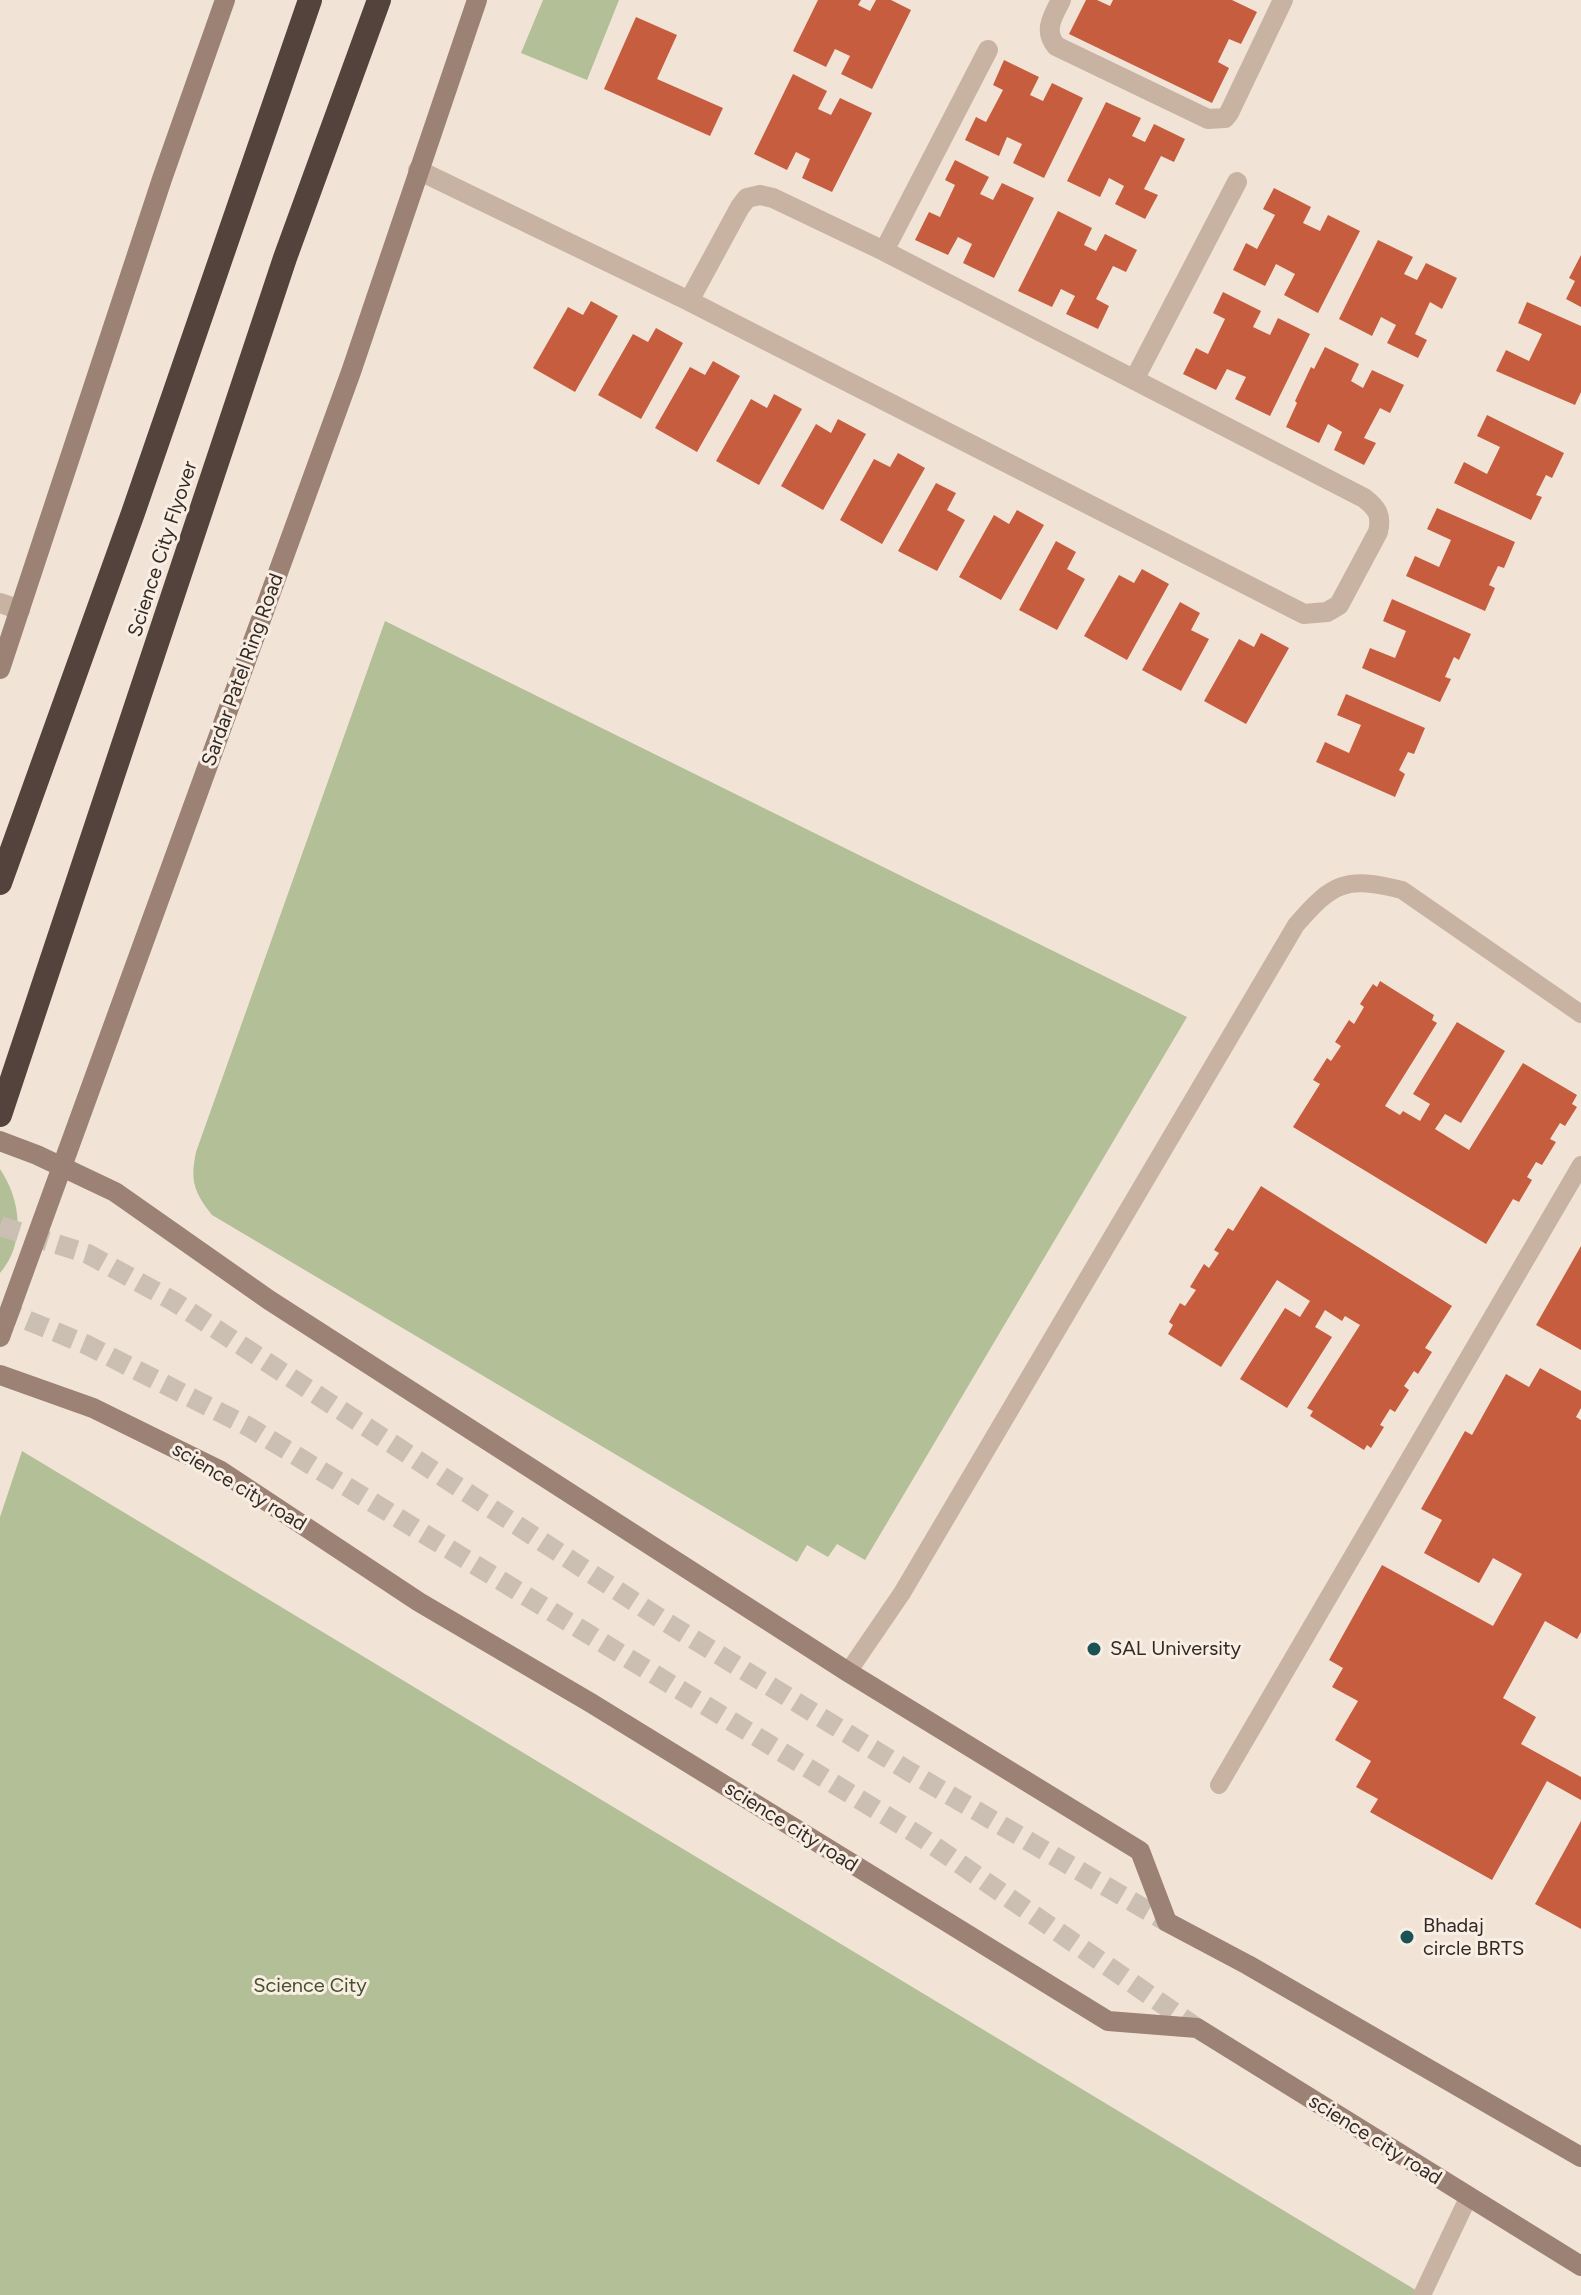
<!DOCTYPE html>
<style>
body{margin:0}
canvas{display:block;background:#f1e4d7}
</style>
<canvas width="1581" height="2295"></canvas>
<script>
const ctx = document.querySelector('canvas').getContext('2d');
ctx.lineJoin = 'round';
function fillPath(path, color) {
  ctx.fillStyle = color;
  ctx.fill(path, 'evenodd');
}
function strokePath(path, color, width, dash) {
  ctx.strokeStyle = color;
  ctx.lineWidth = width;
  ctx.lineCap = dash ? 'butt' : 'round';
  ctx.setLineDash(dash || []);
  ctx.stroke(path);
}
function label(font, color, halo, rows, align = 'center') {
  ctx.font = font + ' Figtree,sans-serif';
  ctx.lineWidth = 6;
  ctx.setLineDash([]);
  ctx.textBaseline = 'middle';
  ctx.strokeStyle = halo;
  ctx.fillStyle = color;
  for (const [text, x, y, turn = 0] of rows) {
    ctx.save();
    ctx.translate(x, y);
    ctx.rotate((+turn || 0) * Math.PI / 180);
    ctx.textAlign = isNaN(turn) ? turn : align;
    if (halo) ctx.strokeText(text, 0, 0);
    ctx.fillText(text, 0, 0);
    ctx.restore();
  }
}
fillPath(new Path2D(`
 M543 0H619L587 80 521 53Z
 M385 621 1187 1017 865 1560 837 1544 828 1557 807 1545 797 1562 212 1215C194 1192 190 1181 196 1152Z
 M0 1169C21 1200 26 1243 0 1273Z
 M22 1451 1424 2295H0V1517Z`), '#b3bf97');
fillPath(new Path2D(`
 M818 0H861L858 5 870 11 876 0H891L911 10 872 89 841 74 850 56 835 49 826 67 793 51Z
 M1086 0H1097L1110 6 1113 0H1232L1257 12 1241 44 1229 39 1218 62 1229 68 1212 103 1069 34Z
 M636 17 677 35 657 79 723 108 710 136 604 89Z
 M1004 60 1039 77 1030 95 1043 101 1052 83 1083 98 1044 178 1013 163 1022 144 1007 137 999 156 965 140 976 117 986 122 1003 90 993 85Z
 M793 74 827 91 818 109 831 115 840 98 872 113 832 192 802 178 810 159 796 152 787 170 754 154Z
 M1106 102 1141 118 1132 136 1145 142 1154 124 1185 139 1174 162 1161 156 1144 189 1158 195 1145 219 1115 204 1124 186 1109 178 1100 197 1067 181Z
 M955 160 989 177 980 194 993 200 1002 183 1034 198 994 278 963 263 972 244 958 237 948 255 915 240 929 212 940 217 955 185 945 180Z
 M1274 188 1311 207 1303 223 1320 231 1328 215 1360 231 1318 313 1284 295 1295 274 1276 264 1265 286 1233 270 1246 243 1257 249 1275 215 1263 209Z
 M1058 211 1092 228 1084 245 1096 251 1105 234 1137 250 1126 272 1113 266 1096 299 1109 306 1098 329 1066 314 1075 296 1061 289 1052 307 1018 291Z
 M1378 240 1413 257 1404 274 1417 280 1426 263 1457 278 1442 309 1430 302 1415 334 1427 340 1418 358 1387 343 1396 325 1381 317 1372 336 1339 319Z
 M1581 255V307L1566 299 1575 281 1569 278Z
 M1223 292 1261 311 1253 327 1270 335 1278 318 1310 334 1270 416 1235 399 1246 377 1227 369 1216 390 1183 374 1196 348 1208 354 1225 319 1213 313Z
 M591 301 618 316 575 392 533 368 568 307 583 315Z
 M1527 302 1581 326V392L1575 405 1496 371 1506 350 1529 361 1542 334 1518 323Z
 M656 328 683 343 641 419 598 395 633 334 648 342Z
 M1325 347 1359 364 1351 381 1363 388 1372 370 1404 385 1390 413 1380 408 1364 438 1376 443 1364 465 1334 450 1342 432 1328 424 1319 443 1286 427 1297 403 1295 401 1311 367 1314 369Z
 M713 361 740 376 697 452 655 428 690 367 705 375Z
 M774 394 802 409 759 485 716 461 751 399 767 408Z
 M1487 415 1564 453 1552 478 1546 475 1536 495 1542 497 1531 520 1454 483 1464 462 1487 474 1500 447 1477 436Z
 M838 419 866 434 823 510 781 486 816 424 831 433Z
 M898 453 925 468 882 544 840 520 874 459 890 467Z
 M936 483 956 493 947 510 965 520 937 571 898 551Z
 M1437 508 1515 542 1504 568 1498 566 1489 585 1495 588 1485 611 1406 576 1415 556 1439 567 1451 540 1427 529Z
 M1017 510 1044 525 1001 600 959 577 994 515 1009 524Z
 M1056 541 1076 552 1067 569 1085 579 1057 630 1019 610Z
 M1142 569 1169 584 1127 660 1084 636 1119 575 1134 583Z
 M1392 599 1471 634 1459 660 1454 657 1445 677 1451 679 1440 702 1362 668 1370 648 1395 658 1406 631 1383 621Z
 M1180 602 1200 613 1191 630 1209 639 1181 691 1142 670Z
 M1261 633 1289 648 1246 724 1204 701 1239 639 1254 647Z
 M1346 694 1425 728 1414 754 1408 752 1399 770 1405 774 1395 797 1316 762 1325 742 1349 753 1361 725 1337 715Z
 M1380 981 1434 1015 1432 1020 1437 1023 1385 1106 1400 1115 1403 1111 1420 1121 1430 1104 1413 1094 1457 1022 1505 1051 1461 1123 1445 1114 1435 1129 1469 1150 1523 1063 1577 1095 1572 1104 1577 1107 1565 1126 1560 1123 1550 1139 1556 1142 1542 1165 1536 1162 1527 1177 1532 1180 1519 1202 1513 1199 1486 1244 1293 1127 1320 1084 1313 1080 1327 1058 1331 1061 1341 1046 1335 1042 1349 1020 1354 1024 1364 1007 1360 1004 1373 984 1377 987Z
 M1261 1186 1452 1306 1425 1348 1432 1352 1418 1374 1414 1371 1404 1386 1409 1390 1395 1412 1390 1409 1380 1425 1384 1427 1371 1448 1367 1445 1364 1450 1310 1416 1313 1411 1307 1408 1360 1325 1345 1316 1342 1321 1325 1310 1315 1327 1332 1337 1287 1408 1240 1379 1285 1308 1300 1317 1310 1301 1277 1280 1221 1367 1168 1334 1173 1325 1169 1322 1180 1303 1185 1306 1196 1290 1190 1287 1204 1264 1209 1268 1219 1253 1214 1250 1228 1228 1233 1231Z
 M1581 1246V1350L1536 1325Z
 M1540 1368 1581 1391V1408L1576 1417 1581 1420V1632L1577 1639 1545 1621 1503 1698 1536 1717 1521 1744 1581 1777V1800L1547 1781 1492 1880 1370 1812 1378 1799 1356 1787 1371 1761 1335 1740 1358 1701 1332 1687 1343 1668 1329 1660 1382 1565 1493 1626 1522 1574 1493 1558 1479 1583 1424 1553 1442 1520 1421 1509 1465 1431 1472 1435 1506 1374 1529 1387Z
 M1581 1821V1929L1535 1904Z`), '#c65d3f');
strokePath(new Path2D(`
 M0 1226 88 1254 173 1301 664 1621 910 1772 1167 1922
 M0 1309 85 1344 249 1427 921 1837 1197 2028`), '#cbbfb3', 20, [20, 10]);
strokePath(new Path2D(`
 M848 1672 902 1593 1296 925C1333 882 1346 876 1402 890L1581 1014
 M1219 1785 1581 1165
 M1422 2295 1468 2198`), '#c8b3a3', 18);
strokePath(new Path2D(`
 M1061 0C1053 16 1043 30 1056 46L1208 119 1225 118 1229 113 1283 0
 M418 170 689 301
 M760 195 773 198 884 251 1364 498C1377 508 1382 515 1378 532L1339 605 1327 612 1304 614 689 301 740 207 747 198Z
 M884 251 988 50
 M1134 380 1237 182
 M0 603 20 610`), '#c8b3a3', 20);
strokePath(new Path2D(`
 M0 669 162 179 225 0
 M0 1141 37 1155 115 1192 269 1300 848 1672 1140 1851 1167 1922 1248 1965 1581 2157
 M0 1337 351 372 477 0
 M0 1375 93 1408 221 1471 419 1602 591 1703 1108 2021 1197 2028 1581 2266`), '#9c8275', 20);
strokePath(new Path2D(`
 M0 883 133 513 310 0
 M0 1115 285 258 379 0`), '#54433c', 24);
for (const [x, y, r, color] of [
 [1094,1649,8,"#1b5255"],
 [1407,1937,8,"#1b5255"]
]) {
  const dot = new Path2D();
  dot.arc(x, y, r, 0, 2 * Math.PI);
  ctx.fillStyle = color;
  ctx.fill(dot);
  strokePath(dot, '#f9eee3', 3);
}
label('20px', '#332925', '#f9eee3', [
 ["Science City Flyover",163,549,-72],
 ["Sardar Patel Ring Road",243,670,-70],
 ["science city road",239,1487,31],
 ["science city road",791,1827,32],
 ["science city road",1375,2140,32]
]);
label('20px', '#332925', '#f9eee3', [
 ["SAL University",1110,1649],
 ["Bhadaj",1423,1926],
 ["circle BRTS",1423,1949]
], 'left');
label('20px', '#445229', '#f9eee3', [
 ["Science City",310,1986]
]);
</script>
